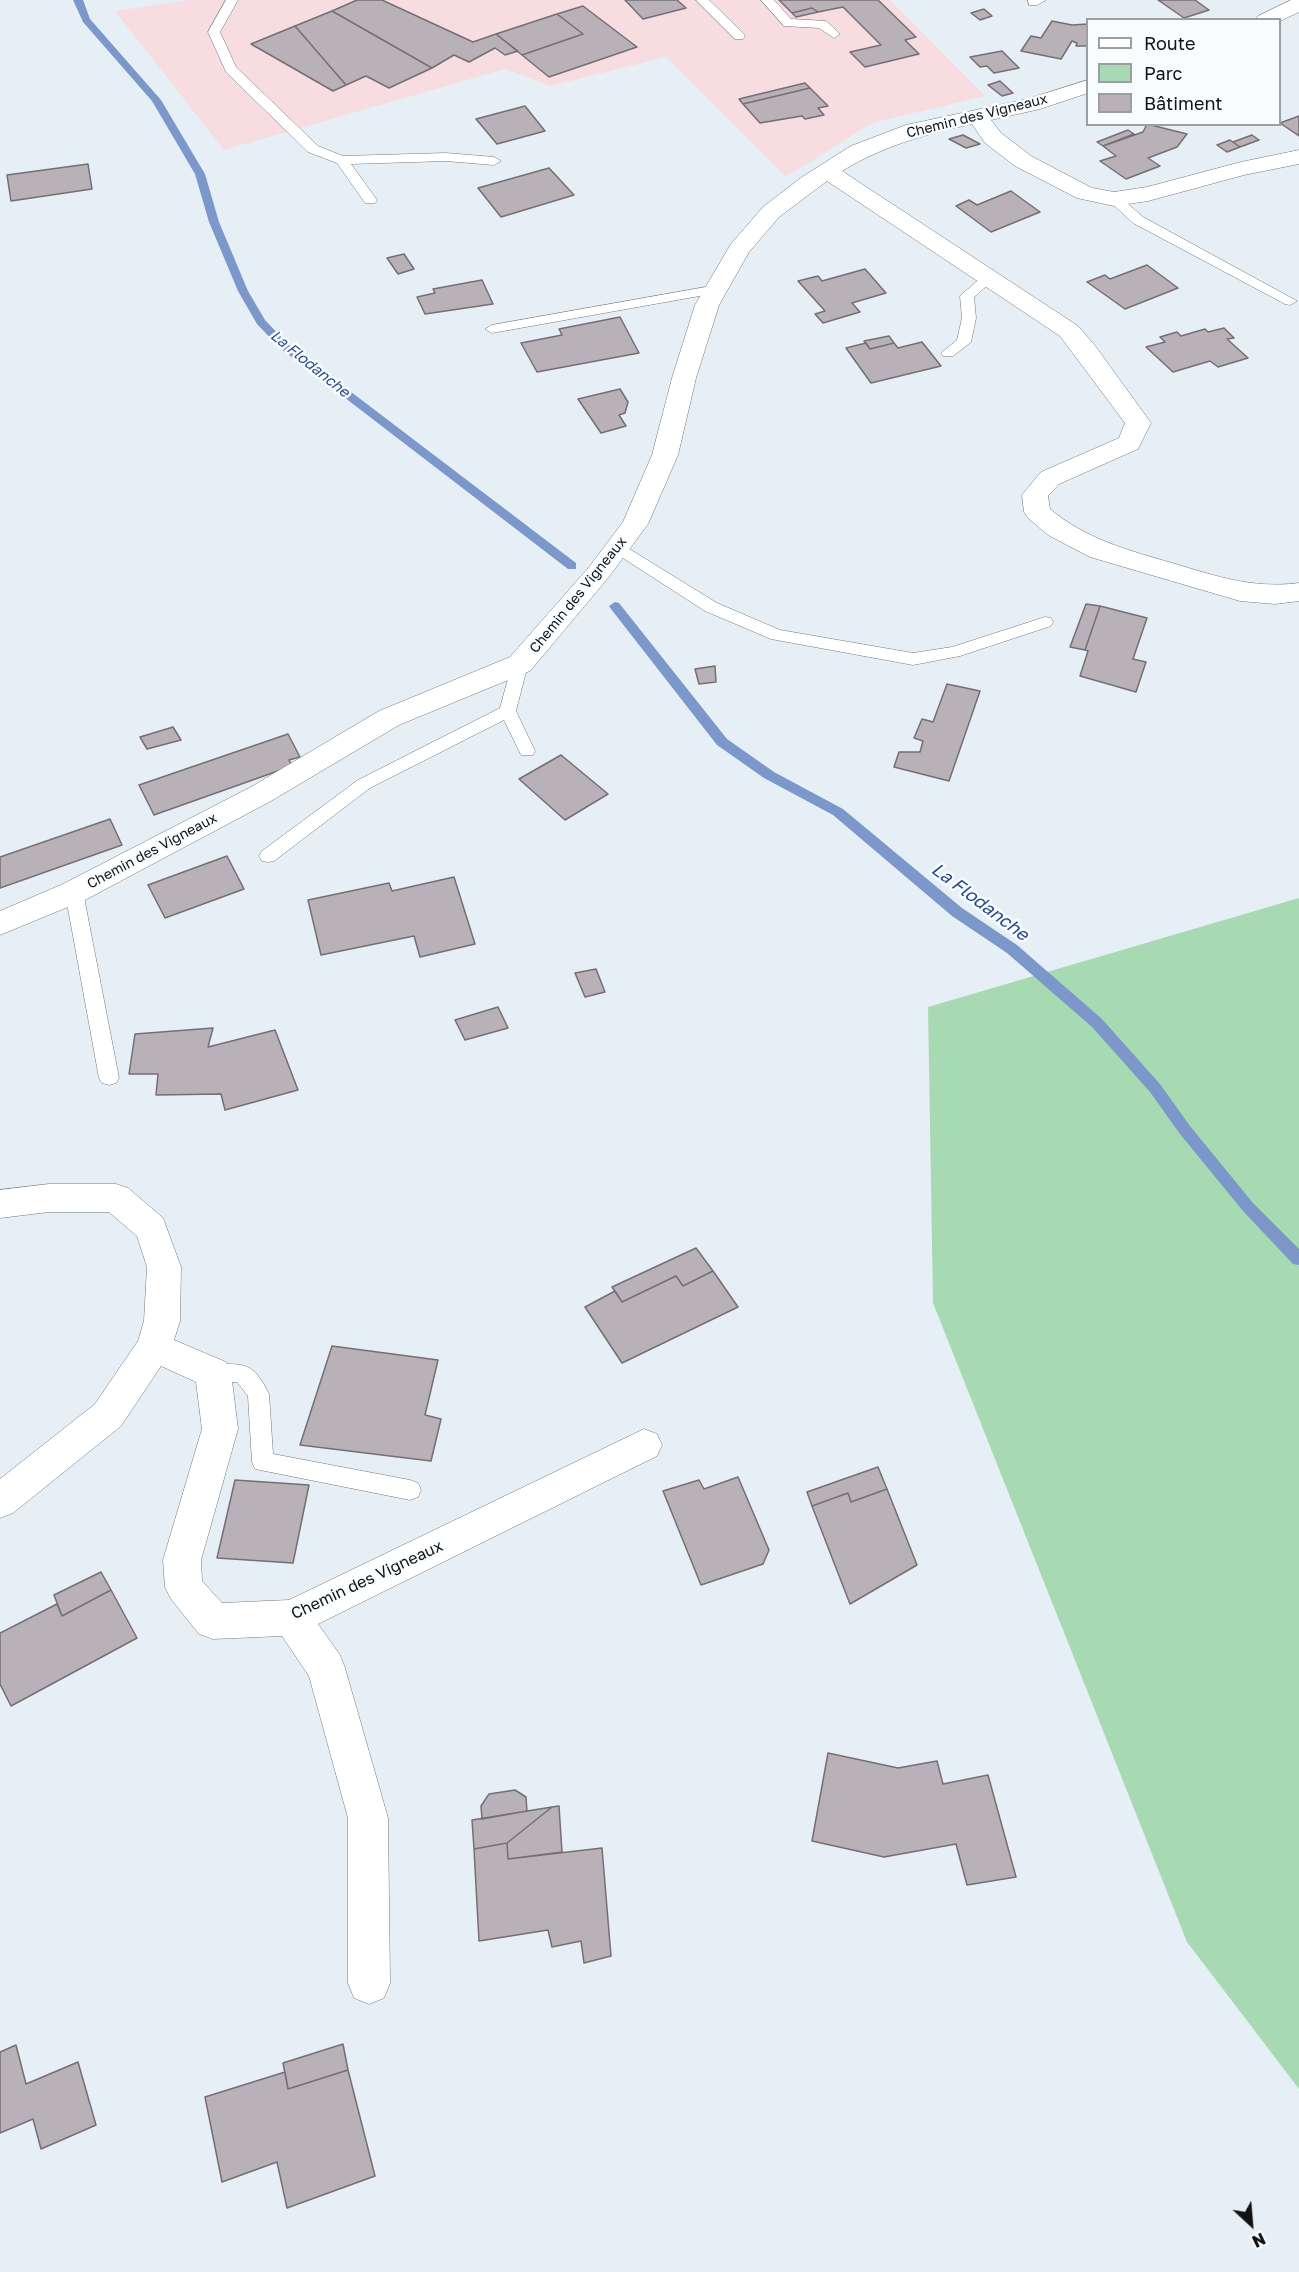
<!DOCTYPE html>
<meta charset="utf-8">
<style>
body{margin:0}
#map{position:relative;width:1299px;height:2272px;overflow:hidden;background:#e7eff6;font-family:"Golos Text",sans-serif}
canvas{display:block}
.legend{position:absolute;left:1086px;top:18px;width:195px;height:108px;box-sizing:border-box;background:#f8fcfe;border:2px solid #9b9fa1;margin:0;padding:8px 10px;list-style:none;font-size:18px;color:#101315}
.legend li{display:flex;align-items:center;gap:12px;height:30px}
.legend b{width:30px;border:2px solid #9b9fa1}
.north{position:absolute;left:1221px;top:2194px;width:60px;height:60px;-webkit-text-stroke:4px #f8fcfe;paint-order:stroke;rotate:154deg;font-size:16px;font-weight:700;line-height:24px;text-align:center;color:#101315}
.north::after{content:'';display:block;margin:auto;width:21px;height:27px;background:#101315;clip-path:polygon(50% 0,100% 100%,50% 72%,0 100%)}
</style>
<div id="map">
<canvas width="1299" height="2272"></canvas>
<ul class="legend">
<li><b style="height:8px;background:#fff"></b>Route</li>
<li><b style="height:16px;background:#a7dab3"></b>Parc</li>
<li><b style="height:16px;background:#b9b1b8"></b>Bâtiment</li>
</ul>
<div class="north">N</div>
</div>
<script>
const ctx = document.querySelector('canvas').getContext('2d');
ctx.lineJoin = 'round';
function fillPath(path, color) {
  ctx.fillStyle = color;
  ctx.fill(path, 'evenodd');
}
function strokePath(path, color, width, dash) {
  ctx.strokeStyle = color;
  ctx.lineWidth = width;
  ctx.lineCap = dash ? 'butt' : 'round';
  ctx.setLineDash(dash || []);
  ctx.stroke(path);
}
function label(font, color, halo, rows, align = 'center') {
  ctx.font = font + ' "Golos Text",sans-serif';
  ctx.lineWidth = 5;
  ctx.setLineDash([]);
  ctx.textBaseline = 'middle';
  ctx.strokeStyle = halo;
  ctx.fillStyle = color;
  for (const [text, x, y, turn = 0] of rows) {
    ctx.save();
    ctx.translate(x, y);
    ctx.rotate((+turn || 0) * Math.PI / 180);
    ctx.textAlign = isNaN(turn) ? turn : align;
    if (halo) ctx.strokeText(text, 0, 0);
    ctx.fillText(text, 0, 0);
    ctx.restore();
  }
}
fillPath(new Path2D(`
 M189 0H890L985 96 872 123 786 177 666 57 550 86 505 69 224 150 115 11Z`), '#f7dce0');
fillPath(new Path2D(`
 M1299 898V2089L1187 1942 933 1303 928 1007Z`), '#a7dab3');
fillPath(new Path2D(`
 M73 0H83L90 19 161 100 205 174 219 222 248 291 265 320 288 344 576 563V569H568L280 348 257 324 238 291 209 222 195 174 152 101 83 22Z
 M615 602 619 603 727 739 774 772 843 809 962 908 1017 945 1102 1019 1160 1084 1190 1126 1253 1203 1299 1249V1265L1293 1264 1243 1211 1180 1134 1150 1092 1092 1027 1007 953 952 916 833 815 764 778 717 745 611 609 609 606Z`), '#7c98ca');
const building = new Path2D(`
 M357 0H382L473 42 496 34 518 51 505 55 495 48 469 62 454 55 432 68 332 11Z
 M625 0H677L686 8 643 19Z
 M779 0H878L916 37 905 40 919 54 865 67 850 52 881 45 843 7 818 12 812 8 792 13Z
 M1158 0H1195L1209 10 1184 18Z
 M583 6 637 47 549 77 522 55 583 34 557 14Z
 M812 8 818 12 796 17 792 13Z
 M984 9 992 16 980 20 971 13Z
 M332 11 432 68 389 88 366 76 346 85 295 26Z
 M557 14 583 34 522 55 496 34Z
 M1052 21 1072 25 1088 24V46H1076L1077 43 1072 41 1061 59 1021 51 1031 36 1041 38Z
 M295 26 346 85 333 91 251 44Z
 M1002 51 1019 68 994 73 987 66 980 67 970 57Z
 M1000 81 1013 93 1002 96 988 85Z
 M805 83 810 88 743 104 739 99Z
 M810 88 828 106 818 108 824 115 805 119 802 116 760 123 743 104Z
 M525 106 545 131 497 144 476 119Z
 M1299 116V136L1280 123Z
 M1147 124 1187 134 1177 147 1148 158 1160 166 1126 179 1100 161 1116 156 1103 146 1143 132Z
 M1128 130 1134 134 1103 146 1097 142Z
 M963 135 980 144 966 148 949 139Z
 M1252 135 1259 140 1240 147 1233 142Z
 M1230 140 1240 147 1227 152 1217 145Z
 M88 164 92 189 11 201 7 175Z
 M549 168 574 195 501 217 478 188Z
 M1011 191 1040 212 991 232 956 206 969 200 977 205Z
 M404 254 414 269 398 274 387 258Z
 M1147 265 1178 288 1125 309 1087 282 1105 275 1110 279Z
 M865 269 886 293 852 303 860 312 823 323 815 314 825 311 798 281 818 276 822 281Z
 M482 280 493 304 425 314 417 297 435 293 433 289Z
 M620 317 639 353 537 372 521 343 562 335 559 329Z
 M1224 328 1234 338 1227 339 1248 358 1218 367 1210 361 1173 372 1146 347 1165 342 1160 337 1177 332 1181 336 1205 329 1208 332Z
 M889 336 894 343 870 349 864 341Z
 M922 342 941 366 871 383 846 348 866 343 870 349 894 343 898 348Z
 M620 389 628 402 625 413 619 415 626 426 601 433 578 399Z
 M1086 604 1100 606 1085 650 1070 647Z
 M1100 606 1147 618 1133 659 1146 662 1136 692 1080 676 1088 651 1085 650Z
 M715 666 716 682 699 684 695 669Z
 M947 684 980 691 949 781 894 767 899 752H920L923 741 914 738 922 719 933 722Z
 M173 727 181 740 147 749 140 737Z
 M288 734 300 757 289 760 292 766 154 815 139 785Z
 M561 755 608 794 565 820 519 779Z
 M110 819 122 845 0 888V857Z
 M227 856 244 889 165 918 148 885Z
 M454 877 475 944 420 957 414 936 321 955 308 900 389 883 392 891Z
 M596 969 605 992 585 997 575 973Z
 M498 1007 508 1028 465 1040 455 1020Z
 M213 1028 208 1047 275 1030 298 1090 225 1110 221 1094 156 1095 158 1074H129L135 1034Z
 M696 1248 713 1271 683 1286 676 1276 622 1302 612 1287Z
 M713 1271 738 1307 622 1363 585 1307 615 1291 622 1302 676 1276 683 1286Z
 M332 1346 438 1360 425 1415 441 1419 431 1461 300 1445Z
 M878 1467 887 1489 851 1502 848 1493 812 1506 807 1492Z
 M738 1477 769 1550 763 1564 701 1585 663 1491 699 1480 704 1489Z
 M235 1480 309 1485 293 1563 217 1558Z
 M887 1489 917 1565 850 1604 812 1506 848 1493 851 1502Z
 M101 1572 111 1590 62 1616 54 1595Z
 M111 1590 137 1638 11 1706 0 1684V1633L57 1604 62 1616Z
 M828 1753 898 1768 937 1761 943 1784 988 1775 1016 1877 967 1885 956 1844 884 1857 812 1841Z
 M515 1790 526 1797 527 1811 482 1819 481 1806 489 1794Z
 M559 1806 562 1852 508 1859 507 1843 552 1807Z
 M552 1807 507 1843 474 1849 472 1820Z
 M507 1843 508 1859 602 1848 611 1956 584 1963 581 1941 552 1947 548 1930 479 1941 474 1849Z
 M343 2044 348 2070 288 2089 283 2063Z
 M16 2045 26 2084 78 2062 96 2125 41 2149 33 2119 0 2133V2052Z
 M348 2070 375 2176 287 2208 277 2162 222 2182 205 2097 285 2072 288 2089Z`);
fillPath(building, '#b9b1b8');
strokePath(building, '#756e74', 1.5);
const service = new Path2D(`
 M226 0H238L220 32 236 67 318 146 343 156 446 153 494 157 501 161 494 165 446 161 351 164 377 200 375 203H365L337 163 308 152 226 72 208 32Z
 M696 0H709L743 33 745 36 743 39H735Z
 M761 0H774L791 19 826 21 840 34 834 38 819 28 784 26Z
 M1028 0H1046L1037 5H1029Z
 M1114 195 1119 196 1143 217 1297 301 1290 305 1285 304 1133 223 1107 199Z
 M989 274 996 278 974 297 976 318 971 342 953 356H943L941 353 957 340 962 318 960 296 984 275Z
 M717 285 722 286 724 289 722 292 492 333 485 329 492 325Z
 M618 542 717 603 780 630 913 653 952 647 1045 617 1051 618 1053 622 1051 626 960 656 913 665 771 639 705 611 612 551 610 547Z
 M520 658 526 660 528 664 516 711 535 751 533 755H521L504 720 370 788 274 861 268 862 262 861 259 856 262 851 358 780 500 708 512 664 514 660Z
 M74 885 80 887 83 892 119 1078 116 1083 109 1085 102 1083 99 1078 65 892 68 887Z
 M213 1364C246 1364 253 1362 269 1394L273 1454 410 1480 418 1483 421 1490 418 1497 410 1500 255 1469 252 1462 248 1396 237 1382H213L206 1379 202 1373 206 1367Z`);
const minor = new Path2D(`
 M1291 0H1299V12L1280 21 1255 20 1258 16Z
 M1088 80V93L1040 109 991 120 1001 133 1031 156 1092 188 1114 192 1147 187 1241 162 1299 150V164L1244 175 1148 201 1114 206 1077 198 1015 166 985 143 972 124C926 134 883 146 842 171L1078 326 1096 347 1151 423 1138 449 1059 484 1048 496 1050 509C1086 539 1127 550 1172 563 1216 576 1252 589 1299 583V601L1275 604 1240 601 1090 557 1048 535 1028 518 1024 512 1022 495 1041 472 1119 438 1125 423 1060 336 827 181 779 217 749 252 719 305 696 378 678 455 648 524 608 578 530 671 399 725 271 801 85 900 0 935V911L63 884 251 787 379 711 510 657 590 566 623 522 652 455 672 378 695 305 731 244 763 207 802 177 851 146 906 125 1027 99Z
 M49 1184H116L128 1188 163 1218 181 1267 180 1321 174 1340 226 1362 231 1373 238 1429 201 1560 202 1581 222 1603 289 1600 644 1429 657 1434 662 1445 657 1456 318 1624 340 1655 345 1668 388 1818 390 1983 384 1998 369 2004 354 1998 348 1983V1818L309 1676 282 1636 213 1639 199 1634 171 1599 165 1587 163 1560 202 1429 196 1382 161 1366 121 1426 13 1513 0 1518V1479L95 1404 138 1341 144 1321 147 1267 137 1236 109 1212H49L0 1218V1190Z`);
strokePath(service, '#71797f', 1);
strokePath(minor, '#71797f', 1);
fillPath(service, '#fff');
fillPath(minor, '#fff');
label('14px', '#101315', '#f8fcfe', [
 ["Chemin des Vigneaux",977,116,-14],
 ["Chemin des Vigneaux",578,595,-51],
 ["Chemin des Vigneaux",152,851,-28]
]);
label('italic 15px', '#284a88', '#f8fcfe', [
 ["La Flodanche",310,364,39]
]);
label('16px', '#101315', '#f8fcfe', [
 ["Chemin des Vigneaux",367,1580,-25]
]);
label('italic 18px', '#284a88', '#f8fcfe', [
 ["La Flodanche",980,902,37]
]);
</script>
